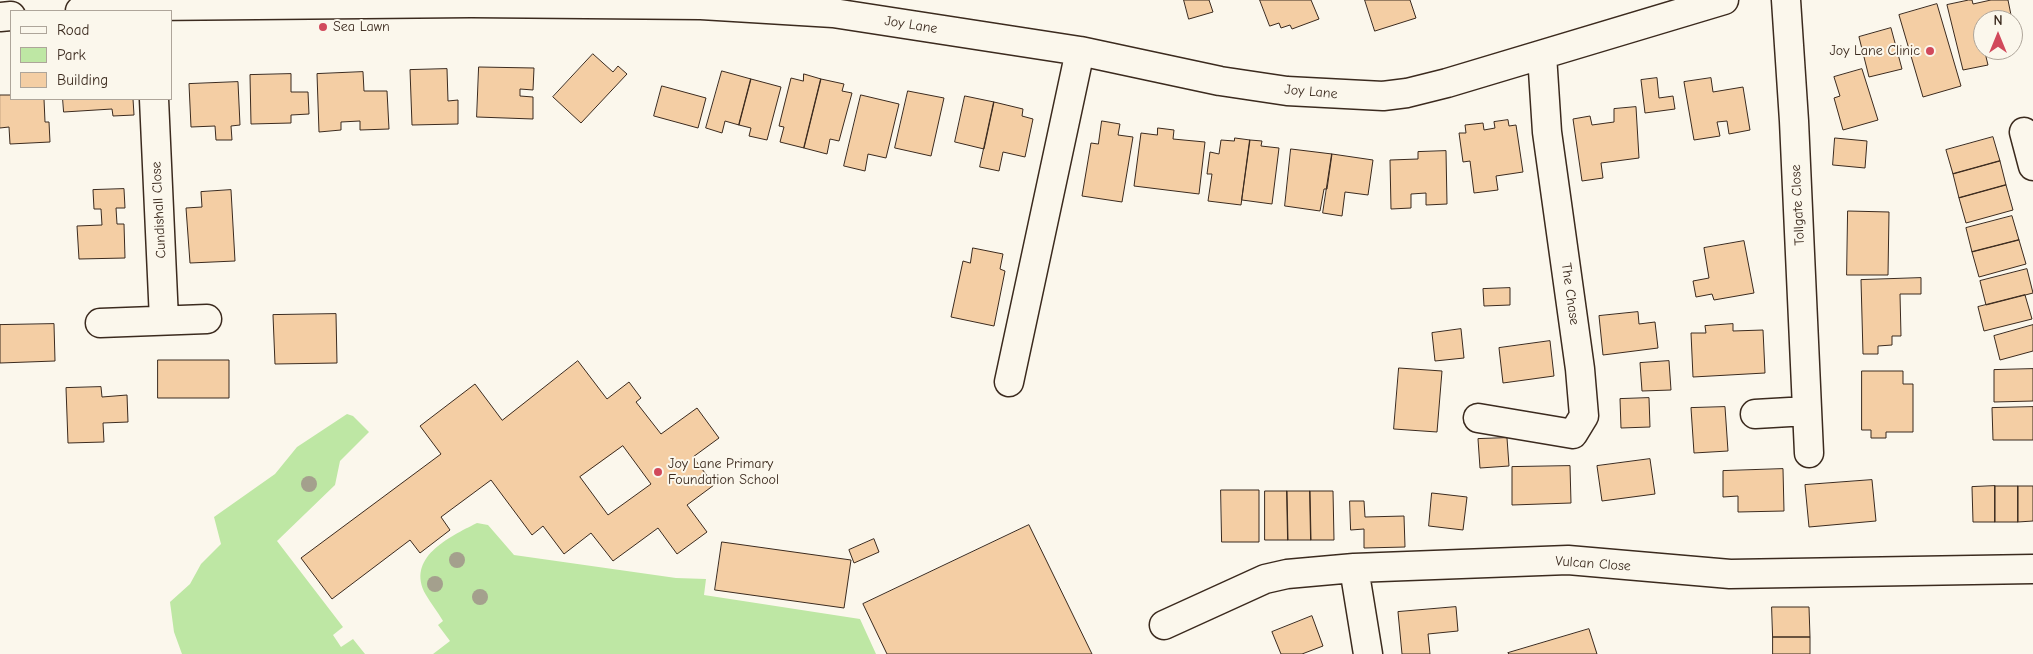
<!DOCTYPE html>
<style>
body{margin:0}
#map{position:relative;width:2033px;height:654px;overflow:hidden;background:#fbf7ec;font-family:"Comic Neue",sans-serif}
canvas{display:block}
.legend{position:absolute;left:10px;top:10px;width:162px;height:90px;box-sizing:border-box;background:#fbf7ec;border:1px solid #aea59a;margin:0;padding:6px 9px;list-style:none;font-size:15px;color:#3b2a1e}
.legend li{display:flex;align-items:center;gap:10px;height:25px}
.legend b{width:25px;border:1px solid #aea59a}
.north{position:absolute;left:1973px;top:10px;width:50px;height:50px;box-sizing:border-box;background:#fbf7ec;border:1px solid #aea59a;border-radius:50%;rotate:0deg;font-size:14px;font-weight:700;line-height:20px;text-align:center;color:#3b2a1e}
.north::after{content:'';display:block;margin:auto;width:18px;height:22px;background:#d1495b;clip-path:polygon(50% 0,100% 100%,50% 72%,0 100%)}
</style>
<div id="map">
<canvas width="2033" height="654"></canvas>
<ul class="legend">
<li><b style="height:6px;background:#fbf7ec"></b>Road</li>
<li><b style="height:14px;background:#bee7a4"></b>Park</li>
<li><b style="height:14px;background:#f4cea4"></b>Building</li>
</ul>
<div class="north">N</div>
</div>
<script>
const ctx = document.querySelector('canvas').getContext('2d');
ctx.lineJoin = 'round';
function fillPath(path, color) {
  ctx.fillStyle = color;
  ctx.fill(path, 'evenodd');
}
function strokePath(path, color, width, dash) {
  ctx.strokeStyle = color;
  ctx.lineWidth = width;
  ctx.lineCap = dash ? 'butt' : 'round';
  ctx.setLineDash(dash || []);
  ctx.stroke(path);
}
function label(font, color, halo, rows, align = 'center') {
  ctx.font = font + ' "Comic Neue",sans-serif';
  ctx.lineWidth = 4;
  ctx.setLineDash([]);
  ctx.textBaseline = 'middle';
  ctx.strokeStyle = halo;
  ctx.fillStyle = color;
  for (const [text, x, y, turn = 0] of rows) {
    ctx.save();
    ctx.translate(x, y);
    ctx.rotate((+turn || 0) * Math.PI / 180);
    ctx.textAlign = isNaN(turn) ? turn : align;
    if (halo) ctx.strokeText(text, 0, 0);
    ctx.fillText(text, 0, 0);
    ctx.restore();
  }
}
fillPath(new Path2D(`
 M347 414 353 416 369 432 340 461 335 485 277 541 343 627 333 635 341 647 353 639 365 654H182L174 632 170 602 190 584 201 564 221 544 214 517 275 474 297 447Z
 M477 523 488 525 514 555 676 578 706 579 704 595 860 619 876 654H433L450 641 438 625 443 621C438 612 431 604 426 595 405 558 449 537 477 523Z`), '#bee7a4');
const building = new Path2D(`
 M1184 0H1209L1213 12 1189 19Z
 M1260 0H1311L1319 19 1292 29 1290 25 1281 28 1279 23 1270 26Z
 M1365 0H1410L1416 18 1375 31Z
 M1969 0H1972L1973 4 1991 0H2008L2012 20H1983V31L1980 32 1988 65 1963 70 1947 5Z
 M1937 4 1961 86 1923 97 1899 15Z
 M1891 28 1902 69 1869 77 1859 37Z
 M593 54 613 72 618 66 627 74 581 123 553 97Z
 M479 67 534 68 533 90 520 89V96L533 97V119L477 117Z
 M447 69 448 101 458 100V124L412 125 410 70Z
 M1862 69 1878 120 1843 130 1834 98 1840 96 1834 77Z
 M722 71 751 79 739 125 725 121 722 133 706 128Z
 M363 72 364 91H387L389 129 360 130V121L341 122V130L319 132 317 74Z
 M291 74V92H308L309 114 291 115V123L251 124 250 75Z
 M804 74 821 79 804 148 780 142 784 127 779 126 791 78 803 81Z
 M1657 78 1659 98 1673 96 1675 109 1645 113 1641 80Z
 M1711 78 1713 92 1743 87 1750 130 1729 134 1727 121 1717 122 1720 136 1694 140 1684 82Z
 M751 79 781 87 767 140 749 136 751 128 739 125Z
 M821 79 844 84 842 91 852 93 839 141 830 139 827 154 804 148Z
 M238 82 240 125 231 126 232 140H216L215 126 191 127 189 84Z
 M662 86 706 98 698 128 654 116Z
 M908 91 944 98 931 156 895 148Z
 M0 95H11V99H44L45 122H49L50 142 10 144 9 127 0 128Z
 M861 95 899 104 886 158 868 154 865 171 844 166Z
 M965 96 994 102 984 149 955 142Z
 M63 99H133L134 115 113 116 112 109 64 112Z
 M994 102 1023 109 1022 116 1033 119 1025 157 1003 152 999 171 980 167Z
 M1636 107 1639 158 1601 163 1603 178 1582 181 1573 119 1590 116 1592 125 1614 122V109Z
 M1508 120 1509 126 1516 125 1523 172 1496 176 1498 190 1474 193 1470 161 1463 162 1459 133H1466L1465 125 1483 123 1484 130 1495 128 1494 122Z
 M1102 121 1120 124 1118 135 1133 137 1122 202 1082 196 1091 143 1098 144Z
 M1158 128 1174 130 1173 139 1205 142 1199 194 1134 186 1141 133 1157 135Z
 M1993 137 2000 161 1953 174 1946 150Z
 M1235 138 1250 140 1241 205 1208 201 1212 174H1207L1210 152 1219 154 1221 140 1234 141Z
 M1835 138 1867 141 1865 168 1833 165Z
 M1250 140 1262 141 1261 146 1279 148 1272 204 1242 200Z
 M1291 149 1332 154 1327 189H1324L1320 211 1285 206Z
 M1446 151 1447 204 1426 205V193L1411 194V208L1391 209 1390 160 1418 159V152Z
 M1332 154 1373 160 1368 195 1345 192 1342 216 1323 213Z
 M2000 161 2006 185 1959 198 1953 174Z
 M2006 185 2013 210 1966 223 1959 198Z
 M124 189 125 208H116L117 224H124L125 258 79 259 77 226 102 225 101 209H94L93 190Z
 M231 190 235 261 190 263 186 208 202 207 201 192Z
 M1848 211 1889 212 1888 275H1847Z
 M2012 216 2019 240 1972 252 1966 228Z
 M2019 240 2026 264 1979 277 1972 252Z
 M1744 241 1754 293 1714 300 1712 294 1696 297 1693 281 1709 278 1704 248Z
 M973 248 1003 254 1000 269 1005 271 994 326 951 317 963 261 970 263Z
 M2027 269 2033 293 1986 305 1980 281Z
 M1921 278V294H1900L1901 336H1892V345L1878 346V354H1863L1861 280Z
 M1510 288V305L1484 306 1483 289Z
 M2025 295 2032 319 1984 331 1978 307Z
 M1638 312 1639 324 1655 322 1658 348 1603 355 1599 316Z
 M336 314 337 363 275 364 273 315Z
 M54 324 55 361 0 363V325Z
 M1733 324V331L1763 330 1765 373 1693 377 1691 333H1706L1705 326Z
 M2033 325V351L2000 360 1994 336Z
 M1461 329 1464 358 1435 361 1432 333Z
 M1550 341 1554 376 1503 383 1499 348Z
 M158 360H229V398H158Z
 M578 361 607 399 629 382 641 398 636 402 661 434 697 408 719 438 693 457 714 485 687 505 707 532 677 554 658 528 613 561 591 533 564 554 543 526 532 535 491 480 441 517 450 530 420 553 410 540 332 599 301 558 441 454 420 426 475 384 502 420ZM623 446 651 484 608 515 580 477Z
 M1669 361 1671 390 1642 391 1640 363Z
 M1399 368 1442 371 1437 432 1394 429Z
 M2033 369V401L1994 402V370Z
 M1862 371H1903V384H1913V432H1886V438H1871V430H1862Z
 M101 387 102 397 127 395 128 422 103 423 104 442 68 443 66 388Z
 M1649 398 1650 427 1621 428 1620 399Z
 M1725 407 1728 451 1694 453 1691 408Z
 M2033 407V440H1993L1992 408Z
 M1507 438 1509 466 1480 468 1478 439Z
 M1650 459 1655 494 1602 501 1597 466Z
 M1570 466 1571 503 1512 505V467Z
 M1783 469 1784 511 1738 512V496L1723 497V471Z
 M1872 480 1876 521 1809 527 1805 485Z
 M1995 486H2018V522H1995Z
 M1995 486V522H1973L1972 487Z
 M2018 486H2033V521L2018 522Z
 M1221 490H1259V542H1222Z
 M1265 491H1287L1288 540H1265Z
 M1287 491H1310L1311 540H1288Z
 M1310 491H1333L1334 540H1311Z
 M1432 493 1467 497 1463 530 1429 526Z
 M1350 501H1364L1365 517 1404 516 1405 547 1364 548V529L1351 530Z
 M1029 525 1092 654H887L863 604Z
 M874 539 879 552 854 563 849 550Z
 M722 542 851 560 844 608 715 590Z
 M1456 607 1458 631 1428 634 1430 654H1402L1398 612Z
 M1772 607H1809L1810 637H1773Z
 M1312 616 1323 646 1302 654H1281L1272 632Z
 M1589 629 1597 654H1509L1508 653Z
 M1773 637H1810V654H1773Z`);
fillPath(building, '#f4cea4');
strokePath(building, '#3b2a1e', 1);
const minor = new Path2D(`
 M1786 0 1794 121 1809 453
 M80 11 149 6 471 3 701 5 833 13 1080 51 1220 81 1287 91 1383 96 1407 93 1447 83 1724 0
 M0 17 11 16
 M154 99 164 320
 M2024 132 2033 166
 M100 323 207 319
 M1009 382 1080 51
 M1755 414 1807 411
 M1478 418 1573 434 1584 416 1580 369 1547 132 1542 55
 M1354 568 1368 654
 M1164 625 1265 579 1287 574 1354 568 1568 560 1730 574 2033 569`);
strokePath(minor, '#3b2a1e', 31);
strokePath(minor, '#fbf7ec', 28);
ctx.fillStyle = '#a4a08d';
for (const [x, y] of [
 [309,484],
 [457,560],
 [435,584],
 [480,597]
]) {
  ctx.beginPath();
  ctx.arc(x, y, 8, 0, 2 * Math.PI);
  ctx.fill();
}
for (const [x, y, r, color] of [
 [323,27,5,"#d1495b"],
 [1930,51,5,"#d1495b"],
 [658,472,5,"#d1495b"]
]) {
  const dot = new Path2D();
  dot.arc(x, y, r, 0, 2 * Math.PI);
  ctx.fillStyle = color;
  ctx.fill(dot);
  strokePath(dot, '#fbf7ec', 2);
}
label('14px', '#3b2a1e', '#fbf7ec', [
 ["Joy Lane",911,25,9],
 ["Joy Lane",1311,92,5],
 ["Tollgate Close",1798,205,-93],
 ["Cundishall Close",159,210,-93],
 ["The Chase",1570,294,82],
 ["Vulcan Close",1593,564,4]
]);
label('14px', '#3b2a1e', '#fbf7ec', [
 ["Sea Lawn",333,27],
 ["Joy Lane Clinic",1920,51,"right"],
 ["Joy Lane Primary",668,464],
 ["Foundation School",668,480]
], 'left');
</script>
